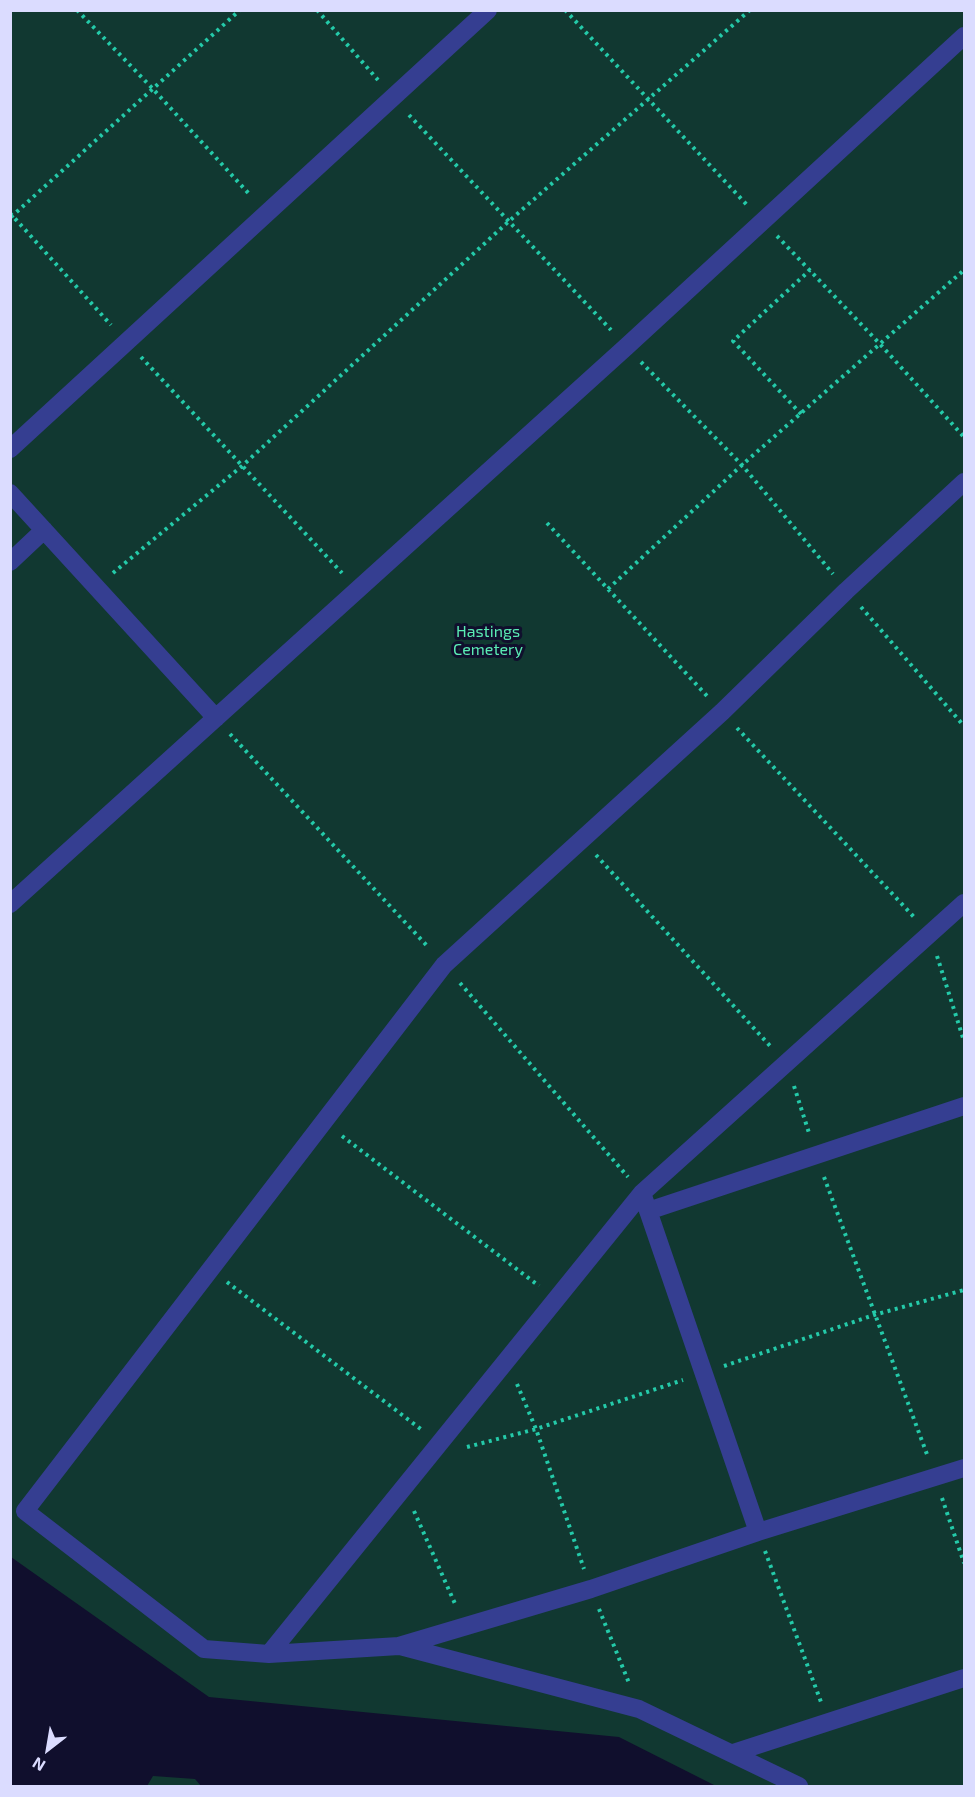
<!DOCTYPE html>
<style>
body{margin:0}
#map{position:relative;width:975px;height:1797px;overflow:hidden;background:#100f2d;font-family:"Exo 2",sans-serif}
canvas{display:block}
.frame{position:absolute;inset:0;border:12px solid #dbdcff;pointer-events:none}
.north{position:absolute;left:18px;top:1719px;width:60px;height:60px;-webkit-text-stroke:4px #100f2d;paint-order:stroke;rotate:211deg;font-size:16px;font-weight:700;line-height:24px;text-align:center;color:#dbdcff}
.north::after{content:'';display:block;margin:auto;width:21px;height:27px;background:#dbdcff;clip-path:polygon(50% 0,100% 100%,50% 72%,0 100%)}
</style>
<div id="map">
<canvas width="975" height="1797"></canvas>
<div class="frame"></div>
<div class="north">N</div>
</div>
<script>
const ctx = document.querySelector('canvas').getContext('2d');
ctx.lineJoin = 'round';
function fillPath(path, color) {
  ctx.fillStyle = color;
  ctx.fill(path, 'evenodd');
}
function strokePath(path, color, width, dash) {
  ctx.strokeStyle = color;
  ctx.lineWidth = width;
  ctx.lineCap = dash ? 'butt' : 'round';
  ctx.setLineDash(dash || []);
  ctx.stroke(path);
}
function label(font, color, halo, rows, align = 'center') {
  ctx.font = font + ' "Exo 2",sans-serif';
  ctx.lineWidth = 6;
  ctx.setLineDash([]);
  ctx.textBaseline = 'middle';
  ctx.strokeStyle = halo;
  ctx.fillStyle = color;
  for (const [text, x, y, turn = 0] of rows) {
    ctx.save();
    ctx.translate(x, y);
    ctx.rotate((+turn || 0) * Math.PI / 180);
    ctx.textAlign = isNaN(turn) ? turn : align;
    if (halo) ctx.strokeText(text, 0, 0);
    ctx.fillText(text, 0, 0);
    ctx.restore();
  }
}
fillPath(new Path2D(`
 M11 11H964V1786H716L619 1737 209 1697 11 1557Z
 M153 1776 195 1779 201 1786H147Z`), '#113831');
strokePath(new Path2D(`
 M77 10 153 89 251 196
 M317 10 378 80
 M565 10 747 205
 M409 115 611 330
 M10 213 111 325
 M11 217 240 10
 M777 236 880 344 964 437
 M141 357 342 573
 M641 362 742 465 833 574
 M801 414 733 341 810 270
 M547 523 707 696
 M113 573 242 466 508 222 750 10
 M608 589 742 465 964 270
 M861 607 964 726
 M737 728 914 917
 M230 734 429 948
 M596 855 771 1047
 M937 956 964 1041
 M460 983 628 1177
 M794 1086 809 1133
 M342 1136 539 1286
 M824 1177 928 1457
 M227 1282 422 1430
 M724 1366 874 1315 964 1290
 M517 1384 536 1429 584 1569
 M467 1447 536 1429 683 1380
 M942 1498 964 1563
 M414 1511 456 1606
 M765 1551 821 1702
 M599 1609 629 1683`), '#24caa9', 4, [3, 4.5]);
strokePath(new Path2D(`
 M10 449 488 10
 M964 482 846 591 722 712 444 965 25 1511 204 1649 269 1654 399 1646 591 1589 758 1532 964 1468
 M10 493 216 718
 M10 562 44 530
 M10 904 626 347 964 36
 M642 1193 758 1532
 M648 1211 964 1106
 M400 1646 639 1709 799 1786
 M269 1654 642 1193 964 903
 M733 1753 964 1678`), '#353e91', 18);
label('16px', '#5aecb4', '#100f2d', [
 ["Hastings",488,632],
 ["Cemetery",488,650]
]);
</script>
